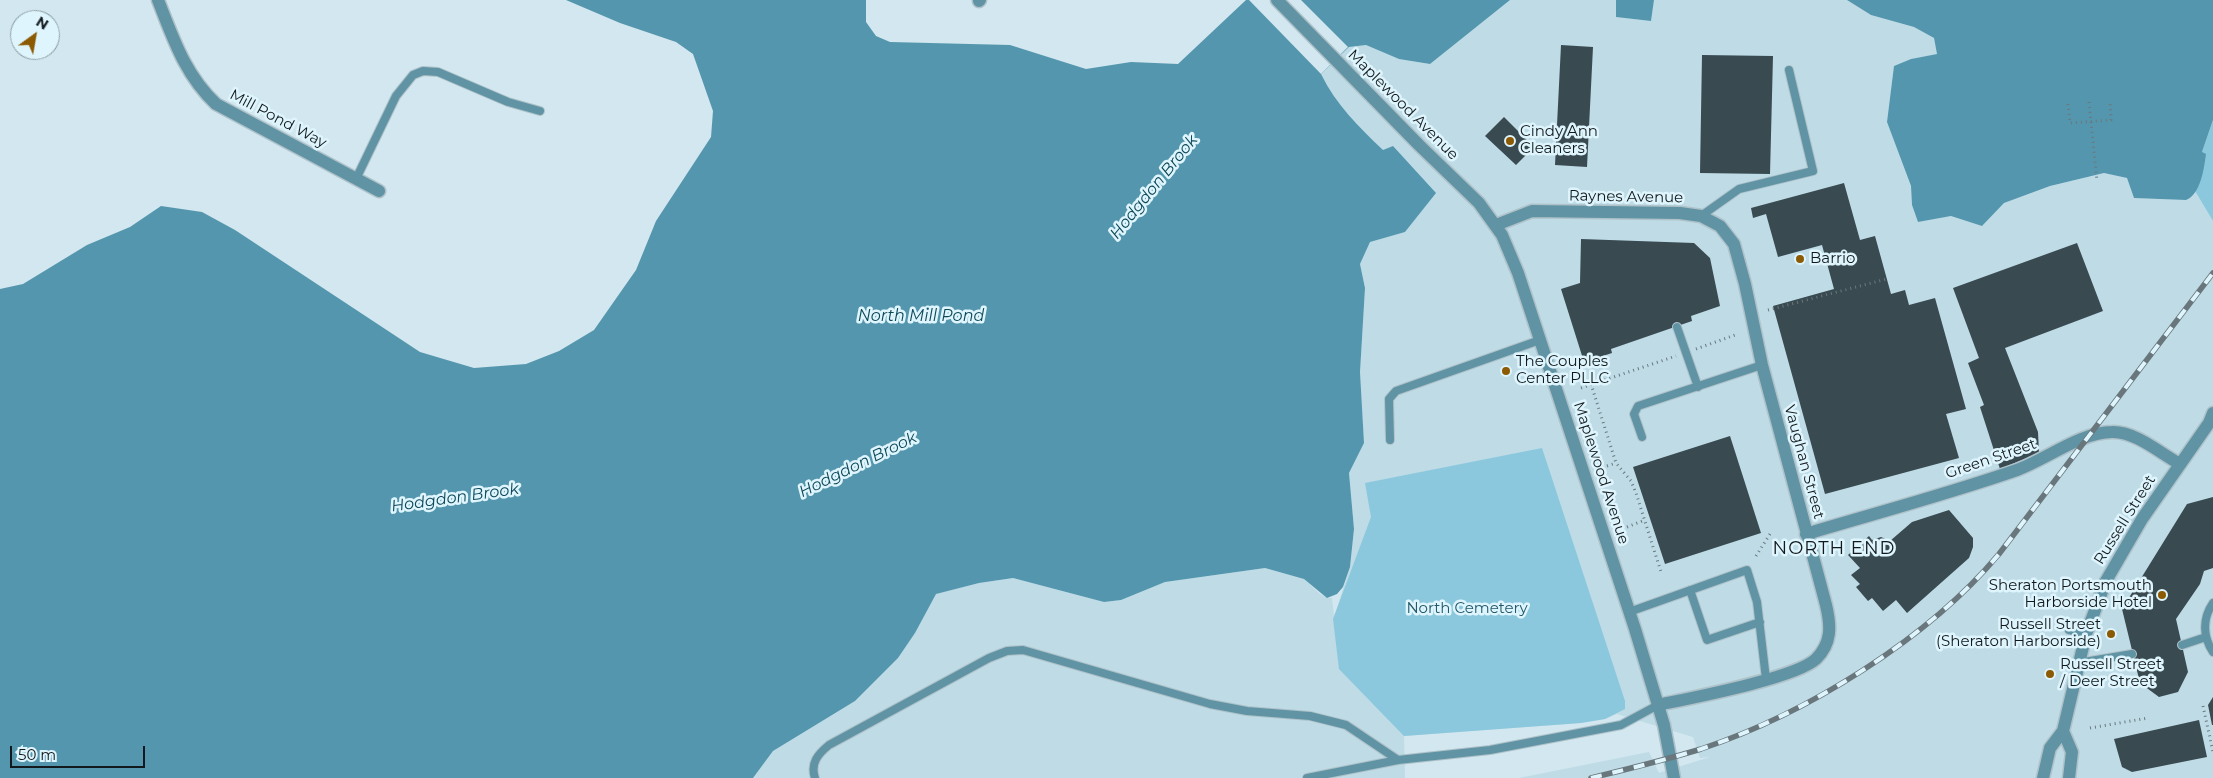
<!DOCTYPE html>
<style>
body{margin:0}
#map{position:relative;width:2213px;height:778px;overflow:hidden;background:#d2e7ef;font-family:Montserrat,sans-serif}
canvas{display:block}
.north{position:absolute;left:10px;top:10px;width:50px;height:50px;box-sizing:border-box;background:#dff5fd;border:1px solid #8d9da3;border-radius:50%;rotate:32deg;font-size:14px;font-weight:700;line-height:20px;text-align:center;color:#12191c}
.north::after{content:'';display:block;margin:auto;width:18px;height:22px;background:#8c5a03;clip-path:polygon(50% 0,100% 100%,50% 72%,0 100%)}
.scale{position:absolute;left:10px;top:746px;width:135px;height:22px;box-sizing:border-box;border:2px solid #12191c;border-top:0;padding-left:6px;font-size:15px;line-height:18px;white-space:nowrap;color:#12191c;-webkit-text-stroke:4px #dff5fd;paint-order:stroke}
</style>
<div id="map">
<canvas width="2213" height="778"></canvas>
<div class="north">N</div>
<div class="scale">50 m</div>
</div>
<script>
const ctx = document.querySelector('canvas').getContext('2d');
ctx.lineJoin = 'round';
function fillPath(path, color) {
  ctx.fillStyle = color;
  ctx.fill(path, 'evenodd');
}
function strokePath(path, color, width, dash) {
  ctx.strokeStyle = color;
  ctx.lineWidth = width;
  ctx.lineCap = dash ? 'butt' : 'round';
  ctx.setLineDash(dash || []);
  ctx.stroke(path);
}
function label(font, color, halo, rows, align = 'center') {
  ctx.font = font + ' Montserrat,sans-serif';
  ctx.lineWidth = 5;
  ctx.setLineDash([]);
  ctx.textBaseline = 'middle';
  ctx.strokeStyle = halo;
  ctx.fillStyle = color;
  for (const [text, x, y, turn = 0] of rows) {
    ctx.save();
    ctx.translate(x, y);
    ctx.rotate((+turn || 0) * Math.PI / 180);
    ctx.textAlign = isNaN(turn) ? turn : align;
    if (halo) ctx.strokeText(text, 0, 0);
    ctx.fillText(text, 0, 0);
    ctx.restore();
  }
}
fillPath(new Path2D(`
 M1510 0H1616V17L1651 21 1654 0H1847L1871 15 1914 27 1934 38 1937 54 1911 59 1894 66 1887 122 1911 187 1912 205 1918 222 1951 216 1982 226 2004 203 2050 186 2104 173 2127 178 2134 198 2186 200 2195 191 2213 221V778H1519L1649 752 1659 773 1710 757 1700 758 1693 737 1617 714 1605 719 1581 723 1404 736 1405 778H753L773 751 855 701 898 658 915 633 935 594 979 583 1013 578 1104 602 1121 600 1165 582 1265 568 1304 579 1320 594 1327 598H1332L1334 617 1350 567 1353 540 1354 529 1349 473 1364 443 1360 372 1365 288 1360 264 1370 242 1405 232 1435 193 1383 151 1352 121 1329 91 1321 74 1349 47 1366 45 1399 59 1430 64Z`), '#bedbe6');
fillPath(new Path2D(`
 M2213 120V221L2195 191 2199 183 2202 152Z
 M1542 448 1625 701V709L1605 719 1581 723 1404 736 1339 669 1333 619 1371 517 1365 483Z`), '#8bc8dd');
fillPath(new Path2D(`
 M566 0H866V22L876 36 890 42 1010 45 1086 69 1131 62 1178 64 1246 0H1510L1430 64 1399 59 1366 45 1349 47 1321 74C1336 105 1359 127 1383 150L1393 146 1436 193 1405 232 1370 242 1360 264 1365 288 1360 372 1364 443 1349 473 1354 529 1350 567 1343 587 1337 594 1327 598 1304 579 1265 568 1165 582 1121 600 1104 602 1013 578 979 583 936 594 915 633 898 658 855 701 773 751 753 778H0V289L23 284 87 245 130 227 161 206 202 212 235 230 420 352 474 368 526 364 559 351 594 330 636 270 656 221 711 137 713 111 693 54 676 42 620 23Z
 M1616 0H1654L1651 21 1616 17Z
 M1847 0H2213V120L2202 152 2206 154C2204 168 2201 194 2186 200L2134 198 2127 178 2104 173 2050 186 2004 203 1982 226 1951 216 1918 222 1912 205 1911 186 1887 122 1894 66 1911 59 1937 54 1934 38 1914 27 1871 15Z`), '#5496ad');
fillPath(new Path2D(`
 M1249 0H1301L1348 47 1321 74Z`), '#d2e7ef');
fillPath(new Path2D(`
 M1561 45 1593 47 1587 167 1555 165Z
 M1702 55 1773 56 1770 174 1700 173Z
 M1504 117 1534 147 1516 165 1485 136Z
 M1844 183 1860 240 1875 236 1891 294 1905 290 1909 305 1935 298 1966 409 1946 414 1959 458 1825 494 1773 306 1834 289 1822 245 1778 257 1766 214 1753 218 1751 208Z
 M1581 239 1694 243 1710 258 1720 306 1691 316 1692 321 1611 349 1612 353 1584 362 1561 289 1580 283Z
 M2077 243 2103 311 2005 348 2038 432 2039 453 2000 469 1980 407 1984 405 1968 363 1979 358 1953 288Z
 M1730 436 1761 533 1665 564 1633 467Z
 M2213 497V568L2204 571 2200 584 2176 619 2188 672 2178 692 2159 697 2140 683 2122 609 2187 504Z
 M1949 510 1973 538V547L1969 558 1907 613 1896 600 1883 611 1872 598 1868 601 1856 587 1860 584 1851 575 1860 568 1848 555 1869 536 1872 540 1881 537 1890 541 1912 522Z
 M2213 697V725H2212L2208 705Z
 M2199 720 2207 757 2132 772 2122 767 2114 739Z`), '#394a51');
const service = new Path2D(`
 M356 179 396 96 413 75 423 71 438 72 508 102 540 111
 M1701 216 1739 189 1813 171 1789 70
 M1677 327 1698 387
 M1642 437 1634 414 1638 406 1762 365
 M1390 440 1389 399 1396 391 1540 340
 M1690 590 1707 640 1760 622
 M2213 603C2202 619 2203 637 2213 652
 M1629 612 1747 570 1757 602 1766 679
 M2069 630 2086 634
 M2182 645 2206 637
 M2078 663 2132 654
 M815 778C810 763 818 754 829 745L989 658 1007 651 1023 650 1210 704 1247 711 1310 716 1346 725 1398 760
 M1307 778 1398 760 1490 750 1621 725 1658 705`);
const minor = new Path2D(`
 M158 0C173 38 185 75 216 104L379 191
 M979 1 980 0
 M1496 225 1532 211 1680 213 1701 216 1720 226 1734 244 1745 284 1762 365 1826 605C1831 626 1832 643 1816 659 1796 678 1691 698 1658 705
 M1806 534C1876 513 1948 494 2017 470 2047 459 2081 432 2112 432 2135 431 2160 453 2180 464`);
const tertiary = new Path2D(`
 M1277 0 1419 145 1479 203 1502 235 1518 273 1635 629 1664 725 1674 778
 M2063 731 2072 752 2069 778
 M2043 778 2050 748 2063 731 2086 634 2106 581 2142 519 2209 423 2213 413`);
strokePath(service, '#afc2c9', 10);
strokePath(minor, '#afc2c9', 15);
strokePath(tertiary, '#afc2c9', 15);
strokePath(new Path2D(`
 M2089 102 2097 181
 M2068 104 2070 123 2111 120 2110 101
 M1768 310 1887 279
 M1696 349 1735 335
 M1591 384 1616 463 1631 481 1636 493 1661 572
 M1581 388 1676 356
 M1607 466 1616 463
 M1627 527 1645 520
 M1756 556 1770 534
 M2203 706 2213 752
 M2090 728 2148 718`), '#6b787e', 3, [1, 4]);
strokePath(service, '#6094a5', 8);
strokePath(minor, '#6094a5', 12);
strokePath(tertiary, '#6094a5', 12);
const rail = new Path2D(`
 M1591 778C1628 769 1665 760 1701 749 1806 714 1928 639 1999 554L2213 273`);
strokePath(rail, '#69777c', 5.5);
strokePath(rail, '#dff5fd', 4, [11]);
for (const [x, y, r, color] of [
 [1510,141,5,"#8c5a03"],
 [1800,259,5,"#8c5a03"],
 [1506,371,5,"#8c5a03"],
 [2162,595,5,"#8c5a03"],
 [2111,634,5,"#8c5a03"],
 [2050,674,5,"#8c5a03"]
]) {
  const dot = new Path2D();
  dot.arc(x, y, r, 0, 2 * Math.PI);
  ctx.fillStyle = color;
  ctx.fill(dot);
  strokePath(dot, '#dff5fd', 2);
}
label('15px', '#12191c', '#dff5fd', [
 ["Maplewood Avenue",1403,105,45],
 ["Mill Pond Way",278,119,28],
 ["Raynes Avenue",1626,197,1],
 ["Green Street",1991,459,-19],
 ["Vaughan Street",1804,462,75],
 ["Maplewood Avenue",1601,473,72],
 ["Russell Street",2125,520,-58]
]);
label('15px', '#12191c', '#dff5fd', [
 ["Cindy Ann",1520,132],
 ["Cleaners",1520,149],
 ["Barrio",1810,259],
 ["The Couples",1516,362],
 ["Center PLLC",1516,379],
 ["Sheraton Portsmouth",2152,586,"right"],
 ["Harborside Hotel",2152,603,"right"],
 ["Russell Street",2101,625,"right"],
 ["(Sheraton Harborside)",2101,642,"right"],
 ["Russell Street",2060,665],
 ["/ Deer Street",2060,682]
], 'left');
label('15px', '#225869', '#dff5fd', [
 ["North Cemetery",1467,609]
]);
label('italic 16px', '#0d4858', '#dff5fd', [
 ["Hodgdon Brook",1154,187,-51],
 ["North Mill Pond",921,316],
 ["Hodgdon Brook",858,465,-26],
 ["Hodgdon Brook",455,498,-8]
]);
ctx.letterSpacing = '1px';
label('18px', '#12191c', '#dff5fd', [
 ["NORTH END",1834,549]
]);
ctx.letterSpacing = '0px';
</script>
